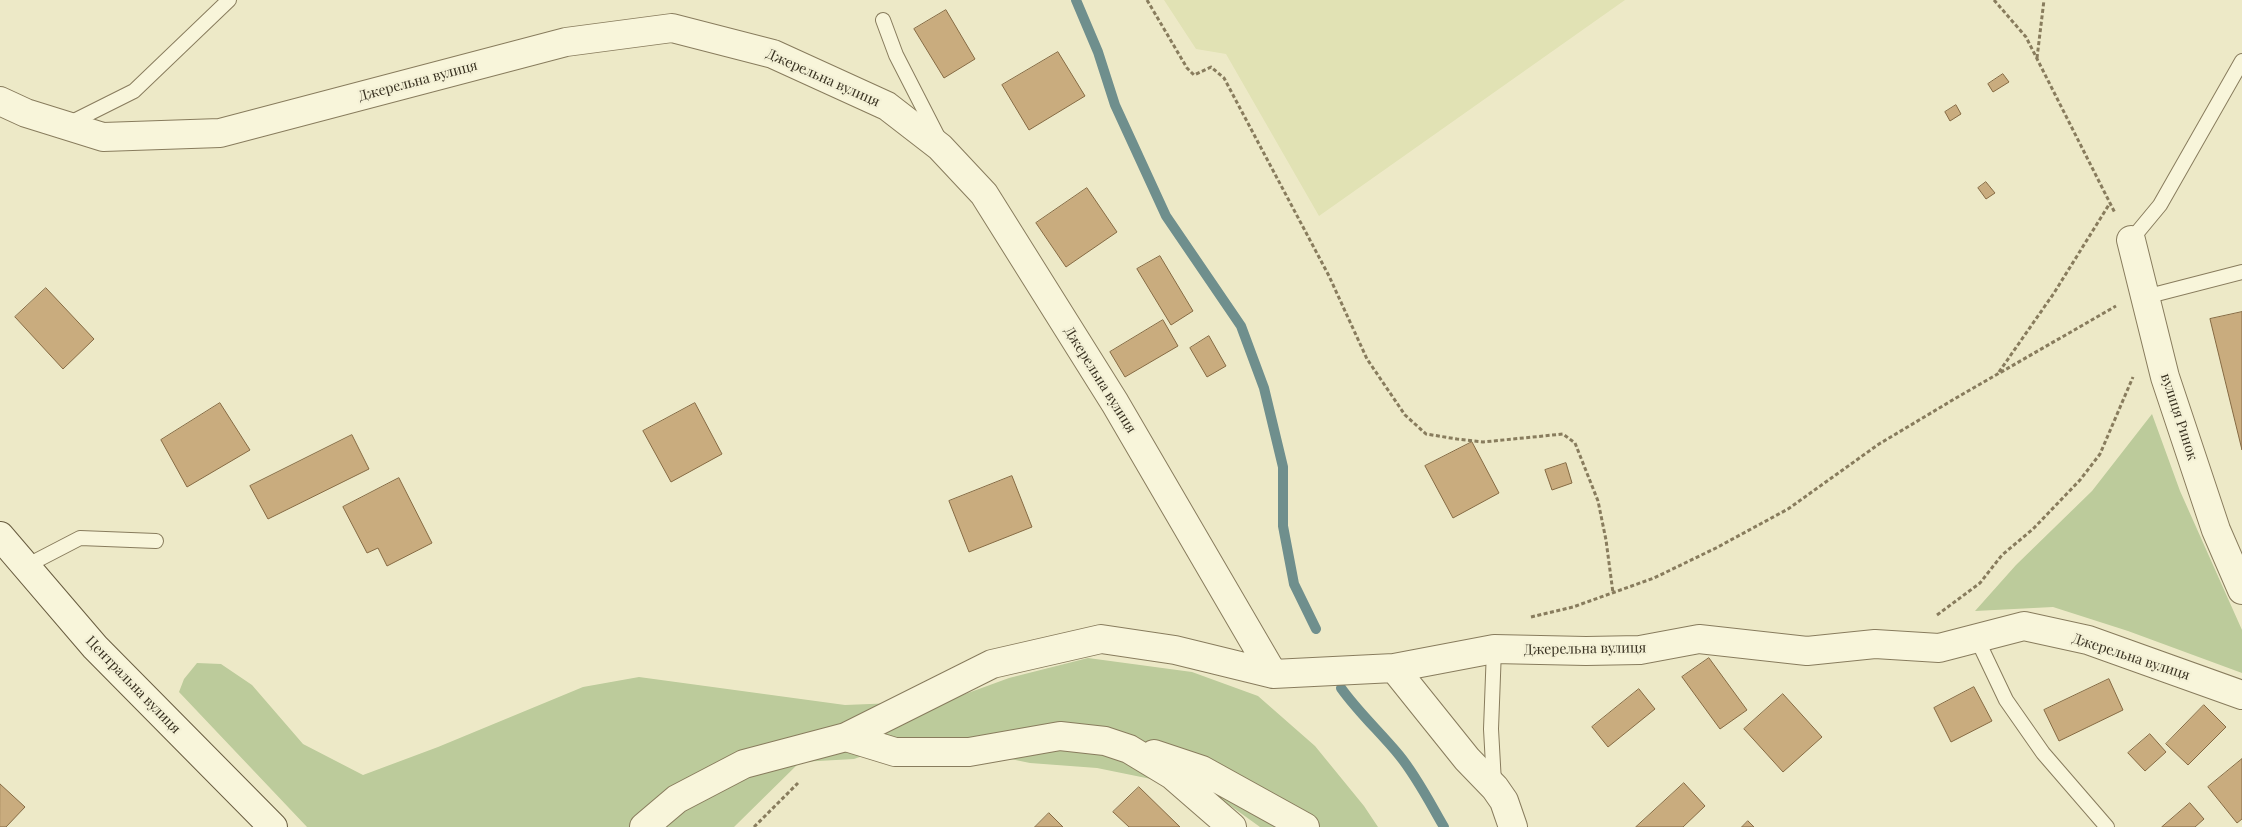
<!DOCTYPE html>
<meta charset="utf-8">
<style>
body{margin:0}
canvas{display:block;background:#ede9c7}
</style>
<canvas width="2242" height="827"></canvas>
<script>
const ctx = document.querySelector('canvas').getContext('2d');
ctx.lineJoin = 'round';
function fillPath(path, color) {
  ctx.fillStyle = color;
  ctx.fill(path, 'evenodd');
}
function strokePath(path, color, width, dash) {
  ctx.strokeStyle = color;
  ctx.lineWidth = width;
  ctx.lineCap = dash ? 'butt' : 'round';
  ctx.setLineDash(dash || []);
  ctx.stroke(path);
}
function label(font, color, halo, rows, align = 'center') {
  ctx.font = font + ' "Playfair Display",serif';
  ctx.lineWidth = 4.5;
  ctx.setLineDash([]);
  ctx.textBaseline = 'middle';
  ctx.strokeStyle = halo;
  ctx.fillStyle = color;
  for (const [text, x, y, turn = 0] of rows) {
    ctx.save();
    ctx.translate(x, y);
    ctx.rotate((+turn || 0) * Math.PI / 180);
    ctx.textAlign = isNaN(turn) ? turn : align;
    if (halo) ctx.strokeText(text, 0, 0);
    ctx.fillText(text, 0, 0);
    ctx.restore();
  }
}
fillPath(new Path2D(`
 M1164 0H1625L1319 216 1226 54 1196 49Z`), '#e1e2b4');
fillPath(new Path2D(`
 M2152 414 2180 491 2242 630V673L2128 631 2053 607 1975 611 2016 565 2092 491Z
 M1088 658 1192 672 1258 696 1315 746 1364 806 1378 827H1260L1210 791 1097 768 1030 763 952 747 885 748 854 759 800 762 734 827H307L179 692 184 679 197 663 221 664 252 685 303 744 363 775 438 747 583 687 639 677 845 705 946 701 1009 678Z`), '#bccb9b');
strokePath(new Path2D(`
 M1076 0 1098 52 1115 105 1166 216 1241 326 1264 388 1283 467V526L1294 584 1316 629
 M1341 688C1358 712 1380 732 1399 755 1417 777 1430 803 1444 827`), '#6f8f8d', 10);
const building = new Path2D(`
 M946 10 975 59 944 78 914 29Z
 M1058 52 1085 96 1029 130 1002 85Z
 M2003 74 2009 82 1993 92 1988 84Z
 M1956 105 1961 114 1950 121 1945 112Z
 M1986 182 1995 193 1986 199 1978 188Z
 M1087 188 1117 232 1066 267 1036 223Z
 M1160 256 1193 311 1171 325 1137 269Z
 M46 288 94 339 63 369 15 317Z
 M2242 312V450L2210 319Z
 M1163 320 1178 346 1125 377 1110 352Z
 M1209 336 1226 366 1207 377 1190 348Z
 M220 403 250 450 187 487 161 440Z
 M695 403 722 454 671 482 643 431Z
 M352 435 369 469 268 519 250 486Z
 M1472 442 1499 493 1453 518 1425 466Z
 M1566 463 1572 483 1552 490 1545 470Z
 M1012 476 1032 527 969 552 949 501Z
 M399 478 432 543 387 566 378 548 367 553 343 507Z
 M1709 658 1747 710 1720 729 1682 677Z
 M2109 679 2123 710 2059 741 2044 710Z
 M1974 687 1992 721 1951 742 1934 708Z
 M1639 689 1655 709 1608 747 1592 727Z
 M1783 694 1822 737 1783 772 1744 729Z
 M2204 705 2226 727 2188 765 2166 744Z
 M2150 734 2166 752 2145 771 2128 753Z
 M2242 759V819L2237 823 2208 787Z
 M1684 783 1705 806 1683 827H1636Z
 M0 784 25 807 6 827H0Z
 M1139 787 1180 827H1129L1113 812Z
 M2190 803 2204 819 2195 827H2162Z
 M1049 813 1063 827H1035Z
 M1748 821 1754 827H1742Z`);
fillPath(building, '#c9ac7e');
strokePath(building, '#866b44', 1);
const lane = new Path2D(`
 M883 20 896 55 939 139
 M66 125 134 91 229 0
 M2131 240 2160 205 2242 61
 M2145 297 2242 272
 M26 566 80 538 156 541
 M1977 639 2006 700 2043 753 2107 827
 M1494 649 1491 729 1494 783`);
const street = new Path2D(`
 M0 101 26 113 103 137 220 133 566 42 672 28 773 54 887 106 940 147 984 194 1115 403 1273 674
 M2131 240 2165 377 2216 530 2242 590
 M1394 668 1467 759 1495 788 1504 801 1513 827
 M846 737 895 752H969L1060 736 1105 741 1129 749 1172 775 1232 827
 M1154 754 1202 770 1305 827
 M644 827 677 799 744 764 846 737 992 664 1101 639 1175 650 1273 674 1394 668 1494 649 1586 651 1640 650 1699 639 1807 651 1875 644 1939 648 2024 626 2088 640 2242 695`);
const secondary = new Path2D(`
 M0 536 95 647 273 827`);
strokePath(lane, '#887c5d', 16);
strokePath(street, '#887c5d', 30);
strokePath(secondary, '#695d40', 30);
strokePath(new Path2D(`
 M1147 0 1187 68 1194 75 1211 67 1224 78 1329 276 1367 359 1405 415 1426 434 1457 439 1483 442 1563 434 1575 443 1598 501 1606 540 1613 593
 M1994 0 2026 37 2115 213
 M2037 58 2044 0
 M1999 372 2054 293 2110 203
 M1937 615 1980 583 2002 555 2033 529 2080 480 2100 454 2133 377
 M1531 617 1573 607 1654 578 1716 548 1788 509 1879 444 1956 398 2116 306
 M754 827 798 783`), '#887c5d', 3, [4, 2.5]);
strokePath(lane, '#f8f5da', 14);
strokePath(street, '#f8f5da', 28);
strokePath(secondary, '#f8f5da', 28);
label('14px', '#383120', '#f4f1d6', [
 ["Джерельна вулиця",823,78,24],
 ["Джерельна вулиця",418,81,-15],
 ["Джерельна вулиця",1100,380,58],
 ["вулиця Ринок",2179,417,72],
 ["Джерельна вулиця",1585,649,-1],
 ["Джерельна вулиця",2131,657,18],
 ["Центральна вулиця",133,685,46]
]);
</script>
